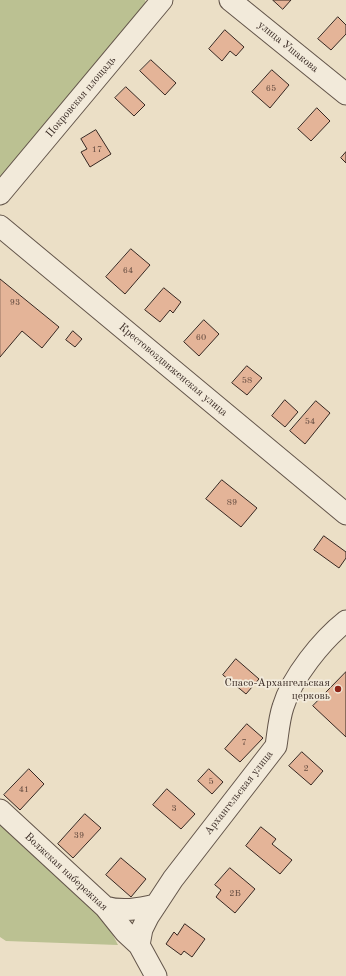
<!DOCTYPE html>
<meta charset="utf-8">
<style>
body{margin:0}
canvas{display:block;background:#ebdfc6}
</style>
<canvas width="346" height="976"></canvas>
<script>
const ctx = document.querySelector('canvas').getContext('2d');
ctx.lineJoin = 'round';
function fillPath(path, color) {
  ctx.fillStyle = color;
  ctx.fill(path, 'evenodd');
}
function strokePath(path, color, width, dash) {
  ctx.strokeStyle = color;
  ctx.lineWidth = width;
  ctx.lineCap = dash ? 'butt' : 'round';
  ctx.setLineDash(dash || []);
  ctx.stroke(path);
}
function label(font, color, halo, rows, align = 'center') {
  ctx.font = font + ' "Old Standard TT",serif';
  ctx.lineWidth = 3.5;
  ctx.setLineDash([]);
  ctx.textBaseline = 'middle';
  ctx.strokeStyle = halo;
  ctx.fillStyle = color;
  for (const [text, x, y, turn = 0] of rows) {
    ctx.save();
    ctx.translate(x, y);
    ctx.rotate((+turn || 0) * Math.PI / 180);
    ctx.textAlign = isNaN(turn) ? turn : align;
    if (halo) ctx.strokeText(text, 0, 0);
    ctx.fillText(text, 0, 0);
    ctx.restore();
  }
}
fillPath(new Path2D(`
 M0 0H145L149 12 0 185Z
 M0 818 99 908 118 945 6 941 0 937Z`), '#bbc192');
const building = new Path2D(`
 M273 0H291L283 9Z
 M338 17 346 25V34L331 50 318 39Z
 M225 30 244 47 236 56 230 51 222 61 209 49Z
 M151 60 176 83 165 95 140 71Z
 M272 70 289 85 270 108 252 92Z
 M126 87 145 105 134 116 115 98Z
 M317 108 330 121 311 141 298 129Z
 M96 130 111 154 90 167 81 152 87 149 81 139Z
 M346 152V163L341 158Z
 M131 249 150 265 125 294 106 277Z
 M0 279 59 327 42 348 22 331 0 357Z
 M164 288 181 302 173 313 170 310 160 322 145 310Z
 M204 320 219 334 199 356 184 342Z
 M73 331 82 339 75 347 66 340Z
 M247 366 262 378 247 395 232 383Z
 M285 400 298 412 285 427 272 416Z
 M316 401 330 413 305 444 290 431Z
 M222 480 257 508 241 527 206 499Z
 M324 536 346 552V558L339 568 314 550Z
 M236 659 259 679 246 694 223 675Z
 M346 672V737L313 706Z
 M247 724 263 738 240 762 225 749Z
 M302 752 323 771 311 785 289 766Z
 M29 769 44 784 20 810 4 795Z
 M209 769 223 782 212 794 198 781Z
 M167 789 195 814 181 829 153 805Z
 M85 814 101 828 73 858 58 844Z
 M261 827 276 839 272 844 292 860 280 874 246 846Z
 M121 858 146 879 131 897 106 875Z
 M230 868 255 889 235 913 216 897 221 890 215 885Z
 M185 924 205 939 192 957 184 951 181 955 166 944 174 932 177 935Z`);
fillPath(building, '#e4b498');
strokePath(building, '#362721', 1);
const minor = new Path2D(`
 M230 0 346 94
 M0 194 162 0
 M0 226 346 514
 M0 810 105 907 125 932 139 945 156 976
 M105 907C122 912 139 909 156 905
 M139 945 142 929 148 917 173 879 276 746C278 733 279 719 283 707 292 677 322 640 346 621`);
strokePath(minor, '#63554a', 23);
strokePath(minor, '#f2eada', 21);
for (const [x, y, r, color] of [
 [338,689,4,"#8f2418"]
]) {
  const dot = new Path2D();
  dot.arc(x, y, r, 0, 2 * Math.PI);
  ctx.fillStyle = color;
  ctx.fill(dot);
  strokePath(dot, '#f2eada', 1.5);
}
label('9px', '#624a3f', null, [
 ["65",271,89],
 ["17",97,150],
 ["64",128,271],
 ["93",15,303],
 ["60",201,338],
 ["58",247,381],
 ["54",310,422],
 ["89",232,503],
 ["7",244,743],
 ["2",306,769],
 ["5",211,782],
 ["41",24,790],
 ["3",174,809],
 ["39",79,836],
 ["2Б",235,894]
]);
label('11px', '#362721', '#f2eada', [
 ["улица Ушакова",288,47,39],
 ["Покровская площадь",81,97,-50],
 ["Крестовоздвиженская улица",173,370,40],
 ["Архангельская улица",239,793,-52],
 ["Волжская набережная",66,872,43]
]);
label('11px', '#362721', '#f2eada', [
 ["Спасо-Архангельская",330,683],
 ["церковь",330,696]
], 'right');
</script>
